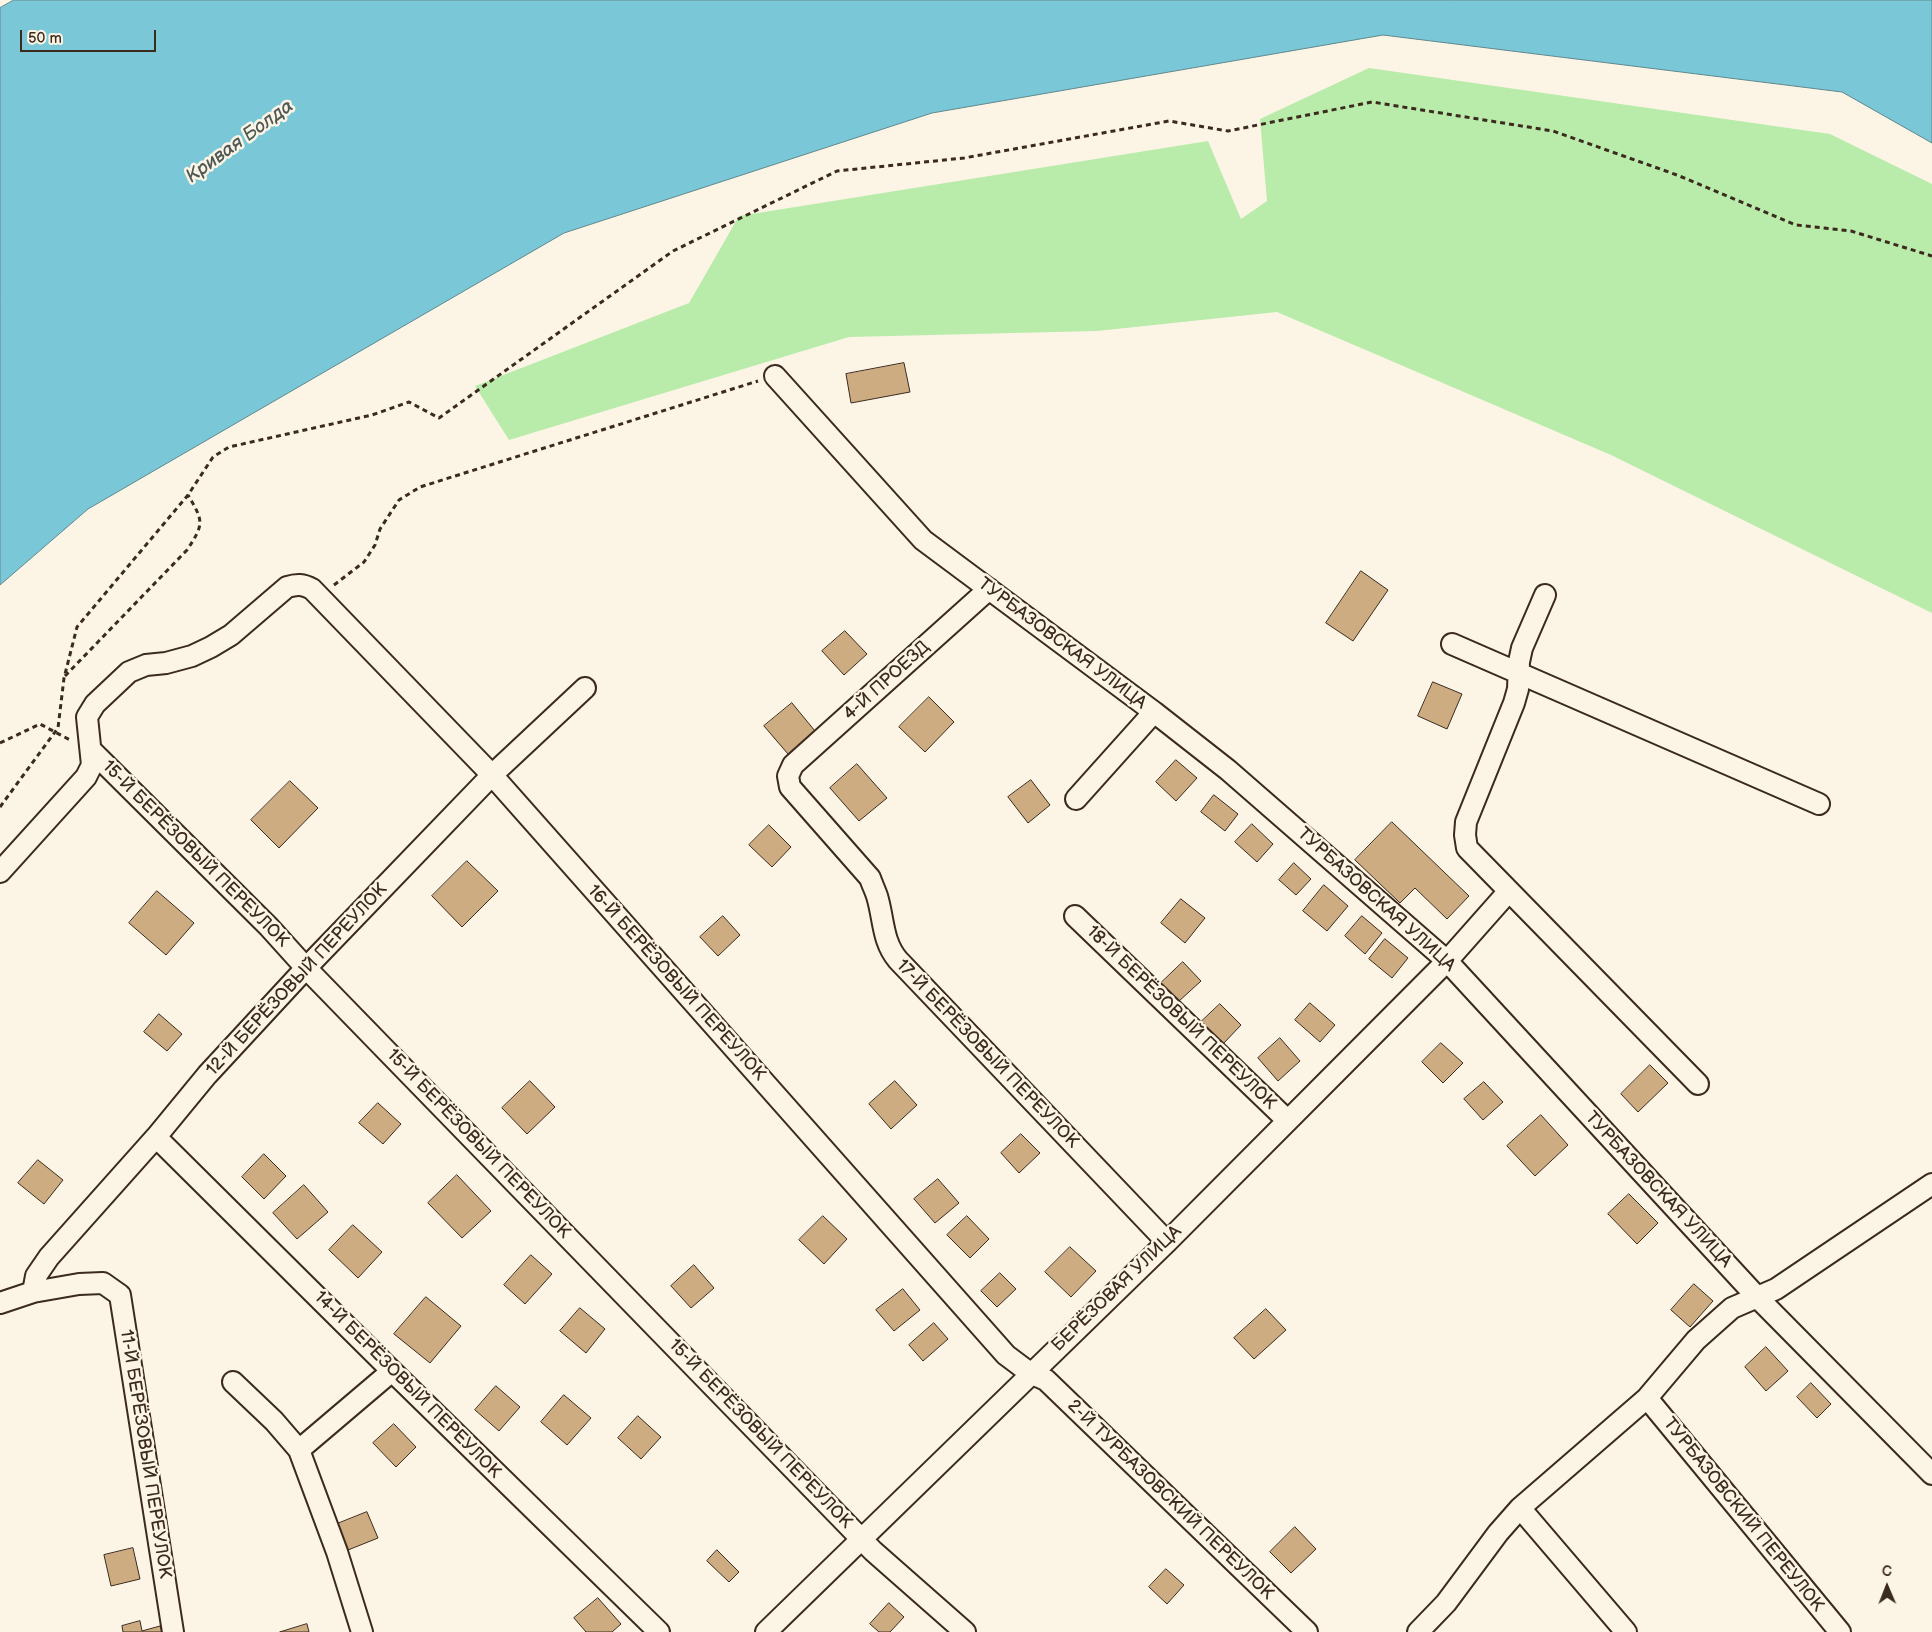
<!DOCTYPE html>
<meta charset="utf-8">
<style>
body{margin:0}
#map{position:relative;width:1932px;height:1632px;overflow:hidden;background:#fcf5e5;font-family:"Balsamiq Sans",sans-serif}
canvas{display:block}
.north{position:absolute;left:1862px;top:1562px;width:50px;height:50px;-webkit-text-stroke:4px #fcf5e5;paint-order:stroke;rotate:359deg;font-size:14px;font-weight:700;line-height:20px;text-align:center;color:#3b2a1e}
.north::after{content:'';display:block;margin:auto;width:18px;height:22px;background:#3b2a1e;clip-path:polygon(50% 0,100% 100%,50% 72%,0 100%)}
.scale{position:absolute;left:20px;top:30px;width:136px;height:22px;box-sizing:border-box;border:2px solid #3b2a1e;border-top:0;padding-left:6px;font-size:15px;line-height:18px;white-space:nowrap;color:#3b2a1e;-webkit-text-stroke:4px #fcf5e5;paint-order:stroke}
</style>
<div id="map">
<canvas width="1932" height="1632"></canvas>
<div class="north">С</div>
<div class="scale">50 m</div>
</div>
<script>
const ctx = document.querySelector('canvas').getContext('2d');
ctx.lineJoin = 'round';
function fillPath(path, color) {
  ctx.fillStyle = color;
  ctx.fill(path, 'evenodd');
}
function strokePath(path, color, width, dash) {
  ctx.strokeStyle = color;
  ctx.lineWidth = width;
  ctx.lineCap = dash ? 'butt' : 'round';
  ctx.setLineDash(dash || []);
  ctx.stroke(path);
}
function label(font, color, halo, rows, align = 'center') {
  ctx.font = font + ' "Balsamiq Sans",sans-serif';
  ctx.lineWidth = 5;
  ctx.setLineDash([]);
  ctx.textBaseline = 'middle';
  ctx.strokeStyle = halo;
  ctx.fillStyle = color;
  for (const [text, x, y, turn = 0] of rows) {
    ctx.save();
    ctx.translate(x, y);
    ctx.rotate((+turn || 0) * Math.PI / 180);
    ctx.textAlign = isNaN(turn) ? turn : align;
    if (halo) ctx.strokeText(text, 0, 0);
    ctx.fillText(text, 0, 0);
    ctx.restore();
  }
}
fillPath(new Path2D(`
 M1369 68 1830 134 1932 184V613L1611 455 1277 312 1097 331 849 337 509 440 475 386 689 303 739 216 1208 141 1241 219 1267 201 1260 119Z`), '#b9ebab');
const water = new Path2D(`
 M14 0H1932V143L1842 92 1383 35 932 113 564 233 88 509 0 585V8Z`);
fillPath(water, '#79c7d7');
strokePath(water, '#60888d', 1);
const building = new Path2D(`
 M904 363 910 392 851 403 846 374Z
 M1361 571 1388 590 1353 641 1326 623Z
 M845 631 867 654 844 675 822 651Z
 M1433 682 1462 694 1447 729 1418 716Z
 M929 697 954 722 925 752 899 727Z
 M792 703 815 731 788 754 764 726Z
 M1176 760 1197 778 1176 801 1156 782Z
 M857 764 887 798 859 821 830 788Z
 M1031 780 1050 805 1028 823 1008 797Z
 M290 781 318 808 279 848 251 820Z
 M1214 795 1238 814 1225 831 1201 812Z
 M1392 822 1469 896 1447 919 1415 888 1400 903 1355 860Z
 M1252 824 1273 844 1257 862 1235 842Z
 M769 825 791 847 772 867 749 845Z
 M467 861 498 891 462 927 432 896Z
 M1294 863 1311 879 1296 895 1279 880Z
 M1324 885 1348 906 1327 931 1303 911Z
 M157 891 194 923 166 955 129 923Z
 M1181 899 1205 918 1185 943 1161 923Z
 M723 916 740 935 718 956 700 937Z
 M1362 916 1382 933 1365 954 1345 936Z
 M1385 939 1408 958 1392 978 1369 959Z
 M1183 962 1201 981 1178 1002 1161 983Z
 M1310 1003 1335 1025 1320 1042 1295 1020Z
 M1220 1004 1241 1025 1223 1044 1201 1022Z
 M159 1014 182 1034 167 1051 144 1032Z
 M1280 1038 1300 1061 1278 1081 1258 1058Z
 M1441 1043 1463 1063 1443 1083 1422 1062Z
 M1650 1065 1668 1083 1638 1112 1621 1094Z
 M530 1081 555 1107 527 1134 502 1108Z
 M895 1081 917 1105 891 1129 869 1104Z
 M1484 1082 1503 1102 1483 1120 1464 1099Z
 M378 1103 401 1124 383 1144 359 1123Z
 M1541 1115 1568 1145 1535 1176 1507 1146Z
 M1021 1134 1040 1153 1019 1173 1001 1153Z
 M264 1154 286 1176 264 1199 242 1177Z
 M38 1160 63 1180 44 1204 18 1183Z
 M457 1175 491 1211 462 1238 428 1203Z
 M938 1179 959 1203 935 1223 914 1199Z
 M304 1185 328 1212 297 1239 273 1213Z
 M1629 1194 1658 1223 1637 1244 1608 1214Z
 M823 1216 847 1239 824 1264 799 1240Z
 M967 1216 989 1239 970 1258 947 1235Z
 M353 1225 382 1252 358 1278 329 1250Z
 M1070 1247 1096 1271 1071 1297 1045 1272Z
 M531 1255 552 1274 525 1304 504 1285Z
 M694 1265 714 1288 691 1308 671 1286Z
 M1000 1273 1016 1289 997 1307 981 1291Z
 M1694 1284 1713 1301 1690 1327 1671 1310Z
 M903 1289 920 1310 894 1331 876 1310Z
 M426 1297 461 1326 430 1363 394 1334Z
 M580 1308 605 1329 586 1353 560 1331Z
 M1266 1309 1286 1330 1254 1359 1234 1338Z
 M934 1323 948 1339 923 1361 909 1345Z
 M1766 1347 1788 1371 1766 1391 1745 1367Z
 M1811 1383 1831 1404 1817 1418 1797 1397Z
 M496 1386 520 1407 499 1431 475 1410Z
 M564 1395 591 1418 567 1445 541 1422Z
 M638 1416 661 1437 641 1459 618 1438Z
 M394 1424 416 1447 396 1467 373 1443Z
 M367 1512 378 1538 348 1550 337 1524Z
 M1295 1527 1316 1549 1291 1573 1270 1552Z
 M133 1548 140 1579 111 1586 104 1555Z
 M717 1550 739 1572 729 1582 707 1561Z
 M1166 1569 1184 1585 1167 1604 1149 1587Z
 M598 1598 621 1624 612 1632H586L574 1618Z
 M889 1603 904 1617 890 1632H879L870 1624Z
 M140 1621 142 1631 160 1626 162 1632H123L122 1626Z
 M307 1624 309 1632H280Z`);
fillPath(building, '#ceac81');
strokePath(building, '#3b2a1e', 1);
const minor = new Path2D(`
 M775 376 923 540 1154 712 1228 770 1447 961 1757 1297 1932 1474
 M989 589 793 765 788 776 790 787 870 878C872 884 875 890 877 896 884 919 882 941 898 960L1167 1242
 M1545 595 1522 648 1519 662 1518 689 1514 703 1466 822 1465 835 1467 848 1698 1084
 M1452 644 1819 804
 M91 750 269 927 306 968 873 1551 965 1632
 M1076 799 1154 712
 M0 872 86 777 92 765 87 717 95 704 129 672 146 665 166 663 192 656 211 647 231 635 287 587C297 584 303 584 312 589L492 775 1006 1355 1030 1373 1046 1380 1307 1632
 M1075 916 1287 1120
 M156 1137 392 1371 659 1632
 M33 1292 36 1276 49 1257 156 1137 207 1075 306 968 492 775 585 688
 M0 1303 33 1292 79 1284 103 1283 120 1295 173 1632
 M233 1382 274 1421 299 1450 337 1552 362 1632
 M1647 1398 1840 1632
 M299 1450 392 1371
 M1520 1508 1626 1632
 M766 1632 1167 1242 1447 961 1509 891
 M1418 1632 1446 1603 1498 1533 1520 1508 1647 1398 1696 1340 1732 1308 1776 1289 1932 1184`);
strokePath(minor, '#3b2a1e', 24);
strokePath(new Path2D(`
 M334 585 364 562 375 545 380 529 399 500 420 487 758 381
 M65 676 187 550C204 524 204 522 188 495
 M0 743 40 724 70 740
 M0 807 58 728 64 678 77 627 188 495 213 457 229 447 372 415 409 402 439 418 673 251 837 171 964 158 1169 121 1228 131 1372 102 1553 131 1677 175 1796 225 1851 231 1932 256`), '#3b2a1e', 3, [5, 4]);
strokePath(minor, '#fcf5e5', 20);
label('18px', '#3b2a1e', '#fcf5e5', [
 ["ТУРБАЗОВСКАЯ УЛИЦА",1062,644,37],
 ["4-Й ПРОЕЗД",887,681,-42],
 ["15-Й БЕРЁЗОВЫЙ ПЕРЕУЛОК",195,854,45],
 ["ТУРБАЗОВСКАЯ УЛИЦА",1376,900,42],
 ["12-Й БЕРЁЗОВЫЙ ПЕРЕУЛОК",297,980,-47],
 ["16-Й БЕРЁЗОВЫЙ ПЕРЕУЛОК",676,983,48],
 ["18-Й БЕРЁЗОВЫЙ ПЕРЕУЛОК",1181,1018,44],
 ["17-Й БЕРЁЗОВЫЙ ПЕРЕУЛОК",987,1054,46],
 ["15-Й БЕРЁЗОВЫЙ ПЕРЕУЛОК",478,1144,46],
 ["ТУРБАЗОВСКАЯ УЛИЦА",1658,1190,47],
 ["БЕРЁЗОВАЯ УЛИЦА",1117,1289,-44],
 ["14-Й БЕРЁЗОВЫЙ ПЕРЕУЛОК",407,1385,45],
 ["15-Й БЕРЁЗОВЫЙ ПЕРЕУЛОК",760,1434,46],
 ["11-Й БЕРЁЗОВЫЙ ПЕРЕУЛОК",145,1454,81],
 ["2-Й ТУРБАЗОВСКИЙ ПЕРЕУЛОК",1170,1500,44],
 ["ТУРБАЗОВСКИЙ ПЕРЕУЛОК",1743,1515,51]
]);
label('italic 19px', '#4e5956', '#fcf5e5', [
 ["Кривая Болда",240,142,-36]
]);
</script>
